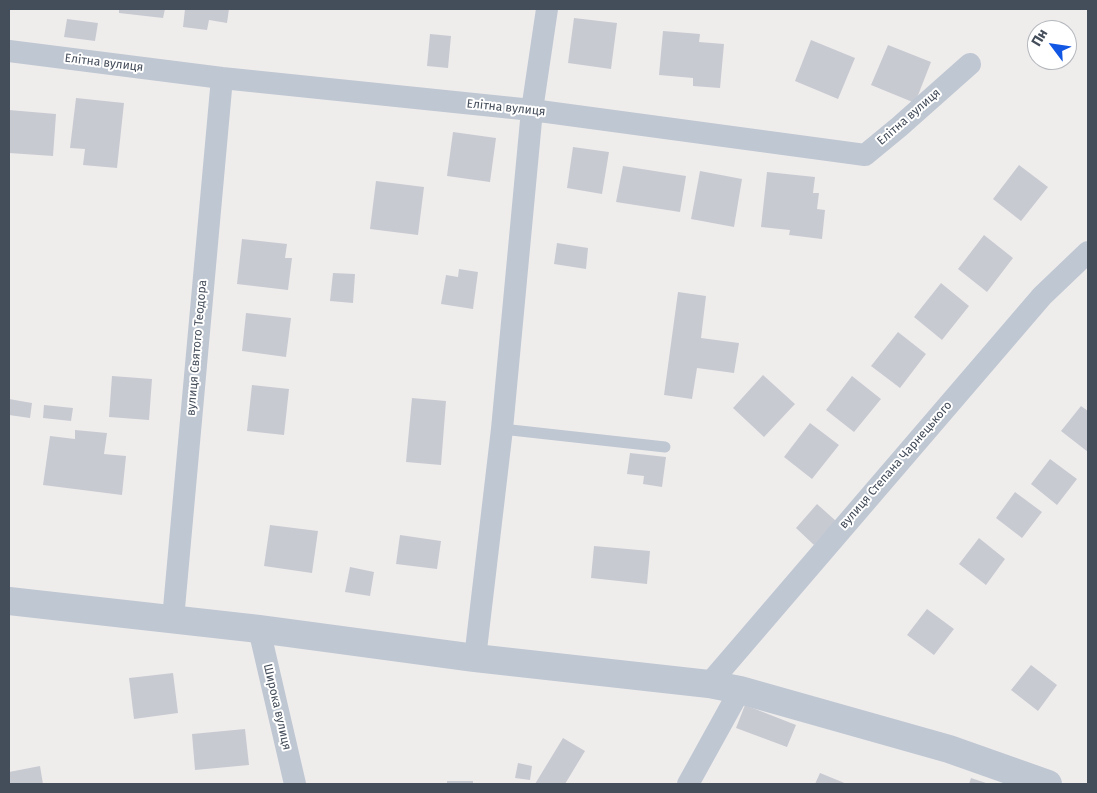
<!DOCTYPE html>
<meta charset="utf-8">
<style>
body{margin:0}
#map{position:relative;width:1097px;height:793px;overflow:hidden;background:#efecec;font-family:"Fira Sans",sans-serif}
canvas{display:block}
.frame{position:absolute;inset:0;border:10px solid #444d5a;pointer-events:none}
.north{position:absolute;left:1027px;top:20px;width:50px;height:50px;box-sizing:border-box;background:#fff;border:1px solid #b4b8bd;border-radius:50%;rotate:301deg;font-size:14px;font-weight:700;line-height:20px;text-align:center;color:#444d5a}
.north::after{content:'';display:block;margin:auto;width:18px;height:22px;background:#1257e3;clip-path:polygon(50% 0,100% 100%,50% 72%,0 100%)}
</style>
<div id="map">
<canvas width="1097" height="793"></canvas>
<div class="frame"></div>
<div class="north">Пн</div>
</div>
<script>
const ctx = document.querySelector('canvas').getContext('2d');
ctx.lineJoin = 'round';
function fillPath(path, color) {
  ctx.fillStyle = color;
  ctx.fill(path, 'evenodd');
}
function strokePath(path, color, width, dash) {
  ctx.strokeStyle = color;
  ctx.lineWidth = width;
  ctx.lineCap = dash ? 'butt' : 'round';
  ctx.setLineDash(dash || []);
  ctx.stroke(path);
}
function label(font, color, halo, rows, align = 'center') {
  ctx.font = font + ' "Fira Sans",sans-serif';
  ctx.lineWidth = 4;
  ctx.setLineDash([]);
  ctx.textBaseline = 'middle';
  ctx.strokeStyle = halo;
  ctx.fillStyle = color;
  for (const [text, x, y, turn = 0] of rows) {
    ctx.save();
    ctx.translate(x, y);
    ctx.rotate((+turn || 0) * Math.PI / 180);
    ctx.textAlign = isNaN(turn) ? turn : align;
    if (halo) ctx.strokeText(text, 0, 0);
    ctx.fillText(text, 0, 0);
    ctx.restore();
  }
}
fillPath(new Path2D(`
 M119 9H165L163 18 119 13Z
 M185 9H229L227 23 209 20 207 30 183 27Z
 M574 18 617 23 611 69 568 63Z
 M67 19 98 23 95 41 64 37Z
 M663 31 700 34 699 42 724 44 720 88 693 86V78L659 75Z
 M430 34 451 36 448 68 427 66Z
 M811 40 855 58 838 99 795 81Z
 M888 45 931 62 915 103 871 85Z
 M76 98 124 103 117 168 83 165 85 149 70 148Z
 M9 110 56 114 53 156 9 153Z
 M453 132 496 138 490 182 447 176Z
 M573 147 609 152 602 194 567 188Z
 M1019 165 1048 187 1021 221 993 199Z
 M623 166 686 176 680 212 616 202Z
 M700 171 742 179 734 227 691 219Z
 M767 172 815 177 813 193H819L817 209 825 210 822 239 789 235 790 230 761 227Z
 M376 181 424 187 418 235 370 229Z
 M984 235 1013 258 987 292 958 269Z
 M242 239 287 244 285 258H292L288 290 237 284Z
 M557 243 588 248 586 269 554 264Z
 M459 269 478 272 473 309 441 304 446 275 458 277Z
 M333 273 355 274 353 303 330 301Z
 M941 283 969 306 942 340 914 317Z
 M678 292 706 296 701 338 739 343 734 373 697 368 692 399 664 395Z
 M246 313 291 318 286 357 242 351Z
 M898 332 926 354 900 388 871 366Z
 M763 375 795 404 764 437 733 408Z
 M112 376 152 379 149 420 109 417Z
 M852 376 881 399 854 432 826 410Z
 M252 385 289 389 284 435 247 431Z
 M412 398 446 401 441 465 406 462Z
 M9 399 32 403 30 418 9 415Z
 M44 405 73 408 71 421 43 418Z
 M1081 406 1088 411V452L1061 431Z
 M810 423 839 445 812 479 784 457Z
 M75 430 107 433 104 454 126 456 122 495 43 485 50 436 75 439Z
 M630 453 666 457 662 487 643 484 644 476 627 474Z
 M1050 459 1077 479 1057 505 1031 484Z
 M1015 492 1042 512 1022 538 996 518Z
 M817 504 836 521 814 545 796 528Z
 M270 525 318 531 312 573 264 566Z
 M400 535 441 541 437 569 396 564Z
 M979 538 1005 559 986 585 959 564Z
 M594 546 650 551 647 584 591 578Z
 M350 567 374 572 370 596 345 592Z
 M927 609 954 629 934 655 907 635Z
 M1031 665 1057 685 1038 711 1011 690Z
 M173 673 178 713 134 719 129 678Z
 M745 705 796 725 787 747 736 728Z
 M245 729 249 765 195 770 192 734Z
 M563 738 585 751 565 784H535Z
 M518 763 532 766 530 780 515 778Z
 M40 766 43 784H9V772Z
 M820 773 847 784H815Z
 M971 778 989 784H969Z
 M447 781H473V784H447Z`), '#c8cad2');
strokePath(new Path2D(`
 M502 429 665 447`), '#bfc7d2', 11);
strokePath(new Path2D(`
 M9 51 222 78 532 110 865 155 899 127 970 64
 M173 619 222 78
 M259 629 295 784
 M475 658 502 429 532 110 547 9
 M709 684 1042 296 1088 252
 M688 784 740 690`), '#bfc7d2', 22);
strokePath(new Path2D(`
 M9 601 259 629 475 658 709 684 740 690 949 749 1048 784`), '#bfc7d2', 28);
label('12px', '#444d5a', '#fff', [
 ["Елітна вулиця",104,63,7],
 ["Елітна вулиця",506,108,6],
 ["Елітна вулиця",909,117,-41],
 ["вулиця Святого Теодора",197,348,-85],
 ["вулиця Степана Чарнецького",896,465,-49],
 ["Широка вулиця",277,707,77]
]);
</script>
